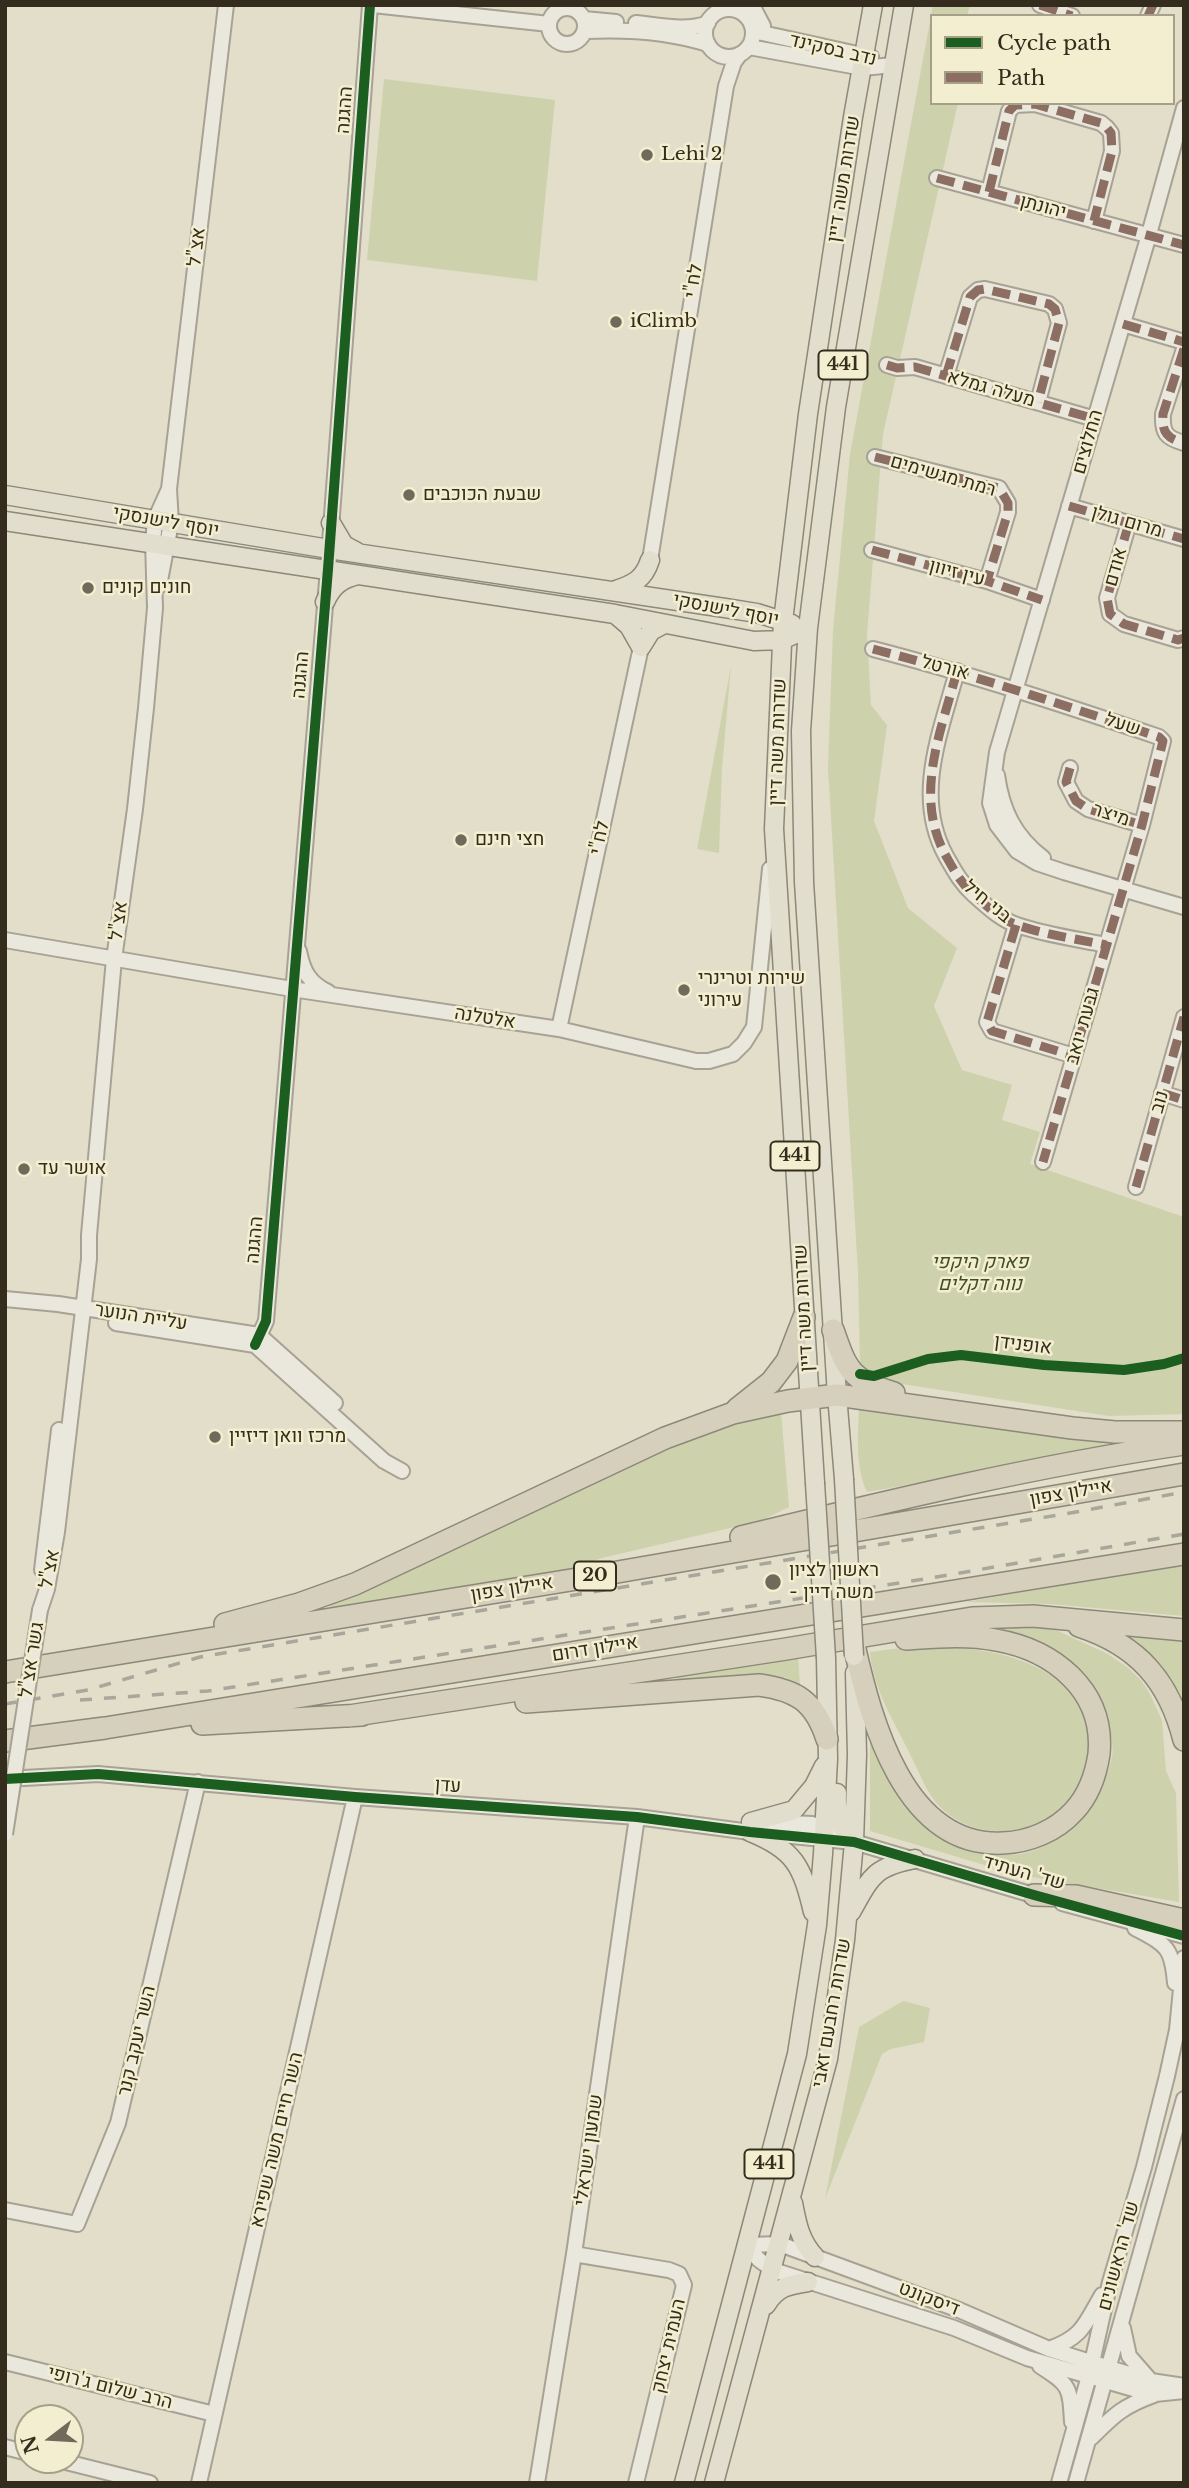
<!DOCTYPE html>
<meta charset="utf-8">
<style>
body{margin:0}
#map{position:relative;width:1189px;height:2488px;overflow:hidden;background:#e2deca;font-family:"Libre Baskerville",serif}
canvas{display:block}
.frame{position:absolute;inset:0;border:7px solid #342c1d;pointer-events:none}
.legend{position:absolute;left:930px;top:14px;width:245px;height:91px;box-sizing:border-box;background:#f4eed0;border:2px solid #a7a088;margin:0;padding:9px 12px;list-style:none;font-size:21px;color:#342c1d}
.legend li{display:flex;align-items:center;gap:14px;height:35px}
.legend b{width:35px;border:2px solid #a7a088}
.north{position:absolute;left:14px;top:2404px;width:70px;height:70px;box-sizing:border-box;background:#f4eed0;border:2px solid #a7a088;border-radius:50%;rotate:253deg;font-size:19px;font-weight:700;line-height:28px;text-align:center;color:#342c1d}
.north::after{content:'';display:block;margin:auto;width:24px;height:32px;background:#716a5a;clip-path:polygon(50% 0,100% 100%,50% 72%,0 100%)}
</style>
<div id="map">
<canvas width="1189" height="2488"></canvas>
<div class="frame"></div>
<ul class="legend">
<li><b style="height:9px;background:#1b5e20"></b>Cycle path</li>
<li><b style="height:9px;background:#8d6e63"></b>Path</li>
</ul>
<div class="north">N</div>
</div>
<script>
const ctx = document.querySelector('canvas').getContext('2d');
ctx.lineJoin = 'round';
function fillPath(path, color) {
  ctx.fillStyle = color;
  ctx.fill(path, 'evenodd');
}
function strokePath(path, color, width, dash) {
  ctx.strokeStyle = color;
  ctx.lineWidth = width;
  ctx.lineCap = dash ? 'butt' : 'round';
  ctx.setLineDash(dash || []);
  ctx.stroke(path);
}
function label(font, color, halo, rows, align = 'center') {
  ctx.font = font + ' "Libre Baskerville",Heebo,serif';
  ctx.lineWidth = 5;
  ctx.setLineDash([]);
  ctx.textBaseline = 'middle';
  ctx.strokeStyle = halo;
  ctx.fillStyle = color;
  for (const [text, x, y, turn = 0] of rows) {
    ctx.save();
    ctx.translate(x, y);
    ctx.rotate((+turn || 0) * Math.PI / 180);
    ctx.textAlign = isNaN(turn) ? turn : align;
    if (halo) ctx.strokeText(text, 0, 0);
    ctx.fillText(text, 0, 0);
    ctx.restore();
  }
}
fillPath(new Path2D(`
 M933 5H970L967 16H932V103H958L883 434 867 635 871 705 887 725 874 821 908 908 957 948 934 1006 962 1070 1012 1085 1002 1120 1040 1132 1030 1164 1184 1217V1414L1109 1416 876 1380 860 1367 858 1273 828 767 833 630 850 454Z
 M384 79 555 100 537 281 367 260Z
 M731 666 722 768 719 853 697 849Z
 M859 1406 1124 1439 1127 1446 867 1492C855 1467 858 1434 859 1406Z
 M781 1412 789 1507 760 1521 602 1558 569 1569 330 1609 328 1601 708 1431 744 1419Z
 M1184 1564V1616L1050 1604 966 1602Z
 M1033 1625 1058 1631 1108 1654 1127 1667 1141 1680 1150 1694 1162 1720 1166 1771 1176 1793 1179 1902 1015 1874 870 1831V1739C876 1751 880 1767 888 1777 897 1789 931 1808 944 1818 955 1826 980 1848 991 1852 1046 1869 1102 1805 1112 1757 1114 1748 1111 1735 1108 1726 1098 1693 1083 1664 1050 1648 1018 1631 982 1632 947 1629Z
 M1102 1627 1184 1636V1703C1162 1660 1144 1648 1102 1627Z
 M949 1647C989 1650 1032 1657 1063 1685 1120 1736 1078 1834 1000 1831 979 1831 958 1824 942 1809 927 1795 919 1772 910 1754 894 1721 873 1689 870 1652L901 1648Z
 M798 1656 800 1686 785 1677 779 1681 722 1677 677 1681 673 1672Z
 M903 2001 930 2008 924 2042 891 2049 882 2054 825 2199 859 2027Z`), '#cdd2ad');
const minor = new Path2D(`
 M373 5 549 24
 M752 5 763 26
 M1040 5 1072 16
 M549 26a18 18 0 1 1 36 0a18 18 0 1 1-36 0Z
 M705 33a24 24 0 1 1 48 0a24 24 0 1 1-48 0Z
 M1148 16 1153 5
 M584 19 616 22
 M636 23C659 25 686 32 708 23
 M585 31C625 29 670 32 708 44
 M753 31 871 57
 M749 47 863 68 893 65
 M1184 108 1146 245 997 752 990 803 997 825 1017 851 1037 863 1064 872 1184 907
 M937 178 1184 245
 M989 192 1009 111 1015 105 1035 104 1101 123 1107 128 1111 133 1112 151 1094 221
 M1123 324 1184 342
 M1184 349 1163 414C1162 433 1166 438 1184 443
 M887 365 897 368 915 367 1095 419
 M946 376 970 297 978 290 985 289 1049 304 1055 309 1059 323 1038 402
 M875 457 999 488 1008 503V512L987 581
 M1069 506 1184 539
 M1129 523 1107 598 1110 614 1124 624 1178 640 1184 638
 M872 550 987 581 1042 600
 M650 560 726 86 734 62 740 54
 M159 586 171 523 169 489 226 5
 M873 649C970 674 1064 705 1159 737L1163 741 1142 825 1043 1162
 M957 671C941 732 913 796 946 856 955 872 961 883 974 895 987 906 1001 920 1017 925 1046 935 1077 939 1106 945
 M1070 768 1066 782 1076 801 1088 809 1142 825
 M997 775C1002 810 1014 836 1043 858
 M1016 925 987 1022 992 1031 1074 1056
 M5 940 292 989 559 1029 696 1061H709L733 1054 744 1043 754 1027 770 869
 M299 951C303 971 309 983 328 992
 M559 1029 641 647
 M1162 1093 1184 1100
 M1136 1187 1184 1017
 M5 1299 58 1304 259 1335
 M116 1323 255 1345
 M259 1335 335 1403
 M255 1345 266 1321 328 569 370 5
 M255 1345 384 1461 402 1471
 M42 1570 59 1430
 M40 1610 47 1589 57 1532 89 1259V1235L114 959 135 809 146 708 155 608 153 542 155 520 169 489
 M5 1779 98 1774 355 1797 637 1817 750 1832 854 1842 1043 1898
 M767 1822 812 1824 833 1831
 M1062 1903 1184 1936
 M1135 1928C1166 1945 1172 1946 1175 1983
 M5 2210 77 2224 118 2123 198 1782
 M574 2254 669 2270 679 2274 684 2285 636 2483
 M1123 2328 1129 2356 1150 2380
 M1049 2349C1083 2337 1085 2324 1102 2295
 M5 2362 214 2414
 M1040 2366C1070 2385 1070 2387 1072 2422
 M1184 2386 1151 2381 1049 2349 959 2310 780 2244 748 2245 758 2259 773 2270 954 2328 1027 2358 1137 2390 1155 2394 1184 2391
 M1091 2438C1114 2415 1123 2406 1154 2395
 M5 2447 28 2453
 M58 2460 150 2483
 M199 2483 355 1797
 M537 2483 574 2254 637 1817
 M1059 2483 1089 2376 1110 2282 1144 2167 1167 2076 1177 2030 1184 1958
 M1076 2483 1184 2099`);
const major = new Path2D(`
 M5 495 329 549 725 608 757 613 792 624
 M5 521 615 614 754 641 782 640 808 628
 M331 523 344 545 357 552
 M616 590C634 584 644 579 650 560
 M325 602C332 586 341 579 358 575
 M615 614 629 626 641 647 651 631 664 624
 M844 1479 837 1395 804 882 801 731 808 628 836 407 904 5
 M815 1483 774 829 783 621 808 414 853 117 873 5
 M837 1793C836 1812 839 1829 854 1842
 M751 1822 794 1810 814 1786 824 1766
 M750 1832C795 1850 802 1866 813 1912
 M851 1912C871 1877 873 1867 915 1859
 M793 2203C797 2224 800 2241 815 2257
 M766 2305C777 2287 788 2285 808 2282
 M684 2483 797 2054 817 1925 823 1854 828 1759 826 1658
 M714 2483 828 2059 845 1940 854 1842 857 1755 855 1673`);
const highway = new Path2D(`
 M833 1330C847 1371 851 1380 894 1393
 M737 1409 771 1382 787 1361 804 1317
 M741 1537C888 1501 1034 1466 1184 1444
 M225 1624 299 1604 355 1584 665 1438 733 1413 788 1401 837 1395 1072 1428 1115 1432H1184
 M1079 1626C1138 1645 1169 1681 1184 1740
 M854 1645C871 1720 904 1848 1003 1843 1029 1842 1056 1831 1074 1811 1088 1796 1096 1774 1099 1754 1105 1690 1053 1650 996 1640 966 1634 937 1637 906 1639
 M5 1672 577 1579 1184 1474
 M526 1702 759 1685C797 1690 815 1702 827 1739
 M349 1716 786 1649 972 1618 1033 1616 1184 1630
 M202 1724 362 1715
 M5 1741 105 1728 1184 1554
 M1034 1895 1076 1896 1184 1920`);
strokePath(minor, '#a7a294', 18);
strokePath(major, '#8c887a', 21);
strokePath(highway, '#8c887a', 24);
strokePath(minor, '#eae8dc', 14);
strokePath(major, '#e1decd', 18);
strokePath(highway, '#d5cfbb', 21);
strokePath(new Path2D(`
 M80 1700 208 1691 931 1578 1184 1534
 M5 1704 88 1690 200 1657 1076 1512 1184 1492`), '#a9a79c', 3.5, [12, 12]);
const minorBridge = new Path2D(`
 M5 1834 40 1610`);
const majorBridge = new Path2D(`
 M844 1479 854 1656
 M815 1483 826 1658`);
strokePath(minorBridge, '#a7a294', 18, []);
strokePath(majorBridge, '#8c887a', 21, []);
strokePath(minorBridge, '#eae8dc', 14);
strokePath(majorBridge, '#e1decd', 18);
strokePath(new Path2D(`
 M1040 5 1072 16
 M1148 16 1153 5
 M937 178 1184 245
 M989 192 1009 111 1015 105 1035 104 1101 123 1107 128 1111 133 1112 151 1094 221
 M1123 324 1184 342
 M1184 349 1163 414C1162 433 1166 438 1184 443
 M887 365 897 368 915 367 1095 419
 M946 376 970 297 978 290 985 289 1049 304 1055 309 1059 323 1038 402
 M875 457 999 488 1008 503V512L987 581
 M1069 506 1184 539
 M1129 523 1107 598 1110 614 1124 624 1178 640 1184 638
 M872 550 987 581 1042 600
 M873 649C970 674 1064 705 1159 737L1163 741 1142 825 1043 1162
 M957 671C941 732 913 796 946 856 955 872 961 883 974 895 987 906 1001 920 1017 925 1046 935 1077 939 1106 945
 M1070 768 1066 782 1076 801 1088 809 1142 825
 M1016 925 987 1022 992 1031 1074 1056
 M1162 1093 1184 1100
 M1136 1187 1184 1017`), '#8d6e63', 9, [18, 9]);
strokePath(new Path2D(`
 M255 1345 266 1321 328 569 370 5
 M860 1374 874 1376 928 1359 961 1355 1044 1365 1124 1370 1164 1364 1184 1358
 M5 1779 98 1774 355 1797 637 1817 750 1832 854 1842 1034 1895 1184 1936`), '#1b5e20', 10);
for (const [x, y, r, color] of [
 [647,155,7,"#716a5a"],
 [616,322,7,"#716a5a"],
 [409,495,7,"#716a5a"],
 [88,588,7,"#716a5a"],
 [461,840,7,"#716a5a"],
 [684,990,7,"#716a5a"],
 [24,1169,7,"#716a5a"],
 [215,1437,7,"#716a5a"],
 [773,1582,9,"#716a5a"]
]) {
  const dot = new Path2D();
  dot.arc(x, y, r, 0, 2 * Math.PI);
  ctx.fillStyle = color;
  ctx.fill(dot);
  strokePath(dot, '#f4eed0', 2.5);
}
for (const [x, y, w] of [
 [843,365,49],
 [795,1156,49],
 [595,1576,42],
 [769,2164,49]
]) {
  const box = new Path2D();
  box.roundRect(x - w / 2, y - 14.5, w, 29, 5);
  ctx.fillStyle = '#f4eed0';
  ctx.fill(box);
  strokePath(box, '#342c1d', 2);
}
label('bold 18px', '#342c1d', null, [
 ["441",843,365],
 ["441",795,1156],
 ["20",595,1576],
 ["441",769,2164]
]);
label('19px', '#342c1d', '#f4eed0', [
 ["נדב בסקינד",833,50,13],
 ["ההגנה",345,110,-86],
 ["שדרות משה דיין",844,179,-81],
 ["יהונתן",1043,207,15],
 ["אצ\"ל",197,247,-83],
 ["לח\"י",694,281,-81],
 ["מעלה גמלא",991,389,16],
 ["החלוצים",1088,442,-74],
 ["רמת מגשימים",943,476,16],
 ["יוסף לישנסקי",166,522,10],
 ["מרום גולן",1127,522,16],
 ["אודם",1116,567,-74],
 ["עין זיוון",957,573,15],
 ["יוסף לישנסקי",726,610,11],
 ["אורטל",945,668,15],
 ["ההגנה",301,675,-85],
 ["שעל",1123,725,18],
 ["שדרות משה דיין",778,742,-88],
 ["מיצר",1111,815,18],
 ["לח\"י",600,838,-78],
 ["בני חיל",987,902,39],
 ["אצ\"ל",119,921,-82],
 ["אלטלנה",485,1018,9],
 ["גבעת יואב",1083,1026,-74],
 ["נוב",1160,1102,-74],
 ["ההגנה",255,1240,-85],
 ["שדרות משה דיין",804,1308,-93],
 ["עליית הנוער",141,1317,9],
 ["אופנידן",1023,1345,7],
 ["איילון צפון",1071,1493,-10],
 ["אצ\"ל",50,1569,-79],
 ["איילון צפון",512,1589,-9],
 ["איילון דרום",595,1649,-9],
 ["גשר אצ\"ל",32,1660,-81],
 ["עדן",448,1786,4],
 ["שד' העתיד",1024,1873,16],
 ["שדרות רחבעם זאבי",832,2013,-80],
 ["השר יעקב קנר",137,2041,-77],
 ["השר חיים משה שפירא",277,2140,-77],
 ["שמעון ישראלי",589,2150,-82],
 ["שד' הראשונים",1119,2256,-75],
 ["דיסקונט",929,2299,21],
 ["העמית יצחק",669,2346,-77],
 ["הרב שלום ג'רופי",110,2388,14]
]);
label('19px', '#342c1d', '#f4eed0', [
 ["Lehi 2",661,155],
 ["iClimb",630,322],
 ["שבעת הכוכבים",423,495],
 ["חונים קונים",102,588],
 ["חצי חינם",475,840],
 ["שירות וטרינרי",698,979],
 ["עירוני",698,1001],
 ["אושר עד",38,1169],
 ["מרכז וואן דיזיין",229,1437],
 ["ראשון לציון",789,1571],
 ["- משה דיין",789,1593]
], 'left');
label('italic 19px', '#3f5024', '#f4eed0', [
 ["פארק היקפי",980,1263],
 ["נווה דקלים",980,1285]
]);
</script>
